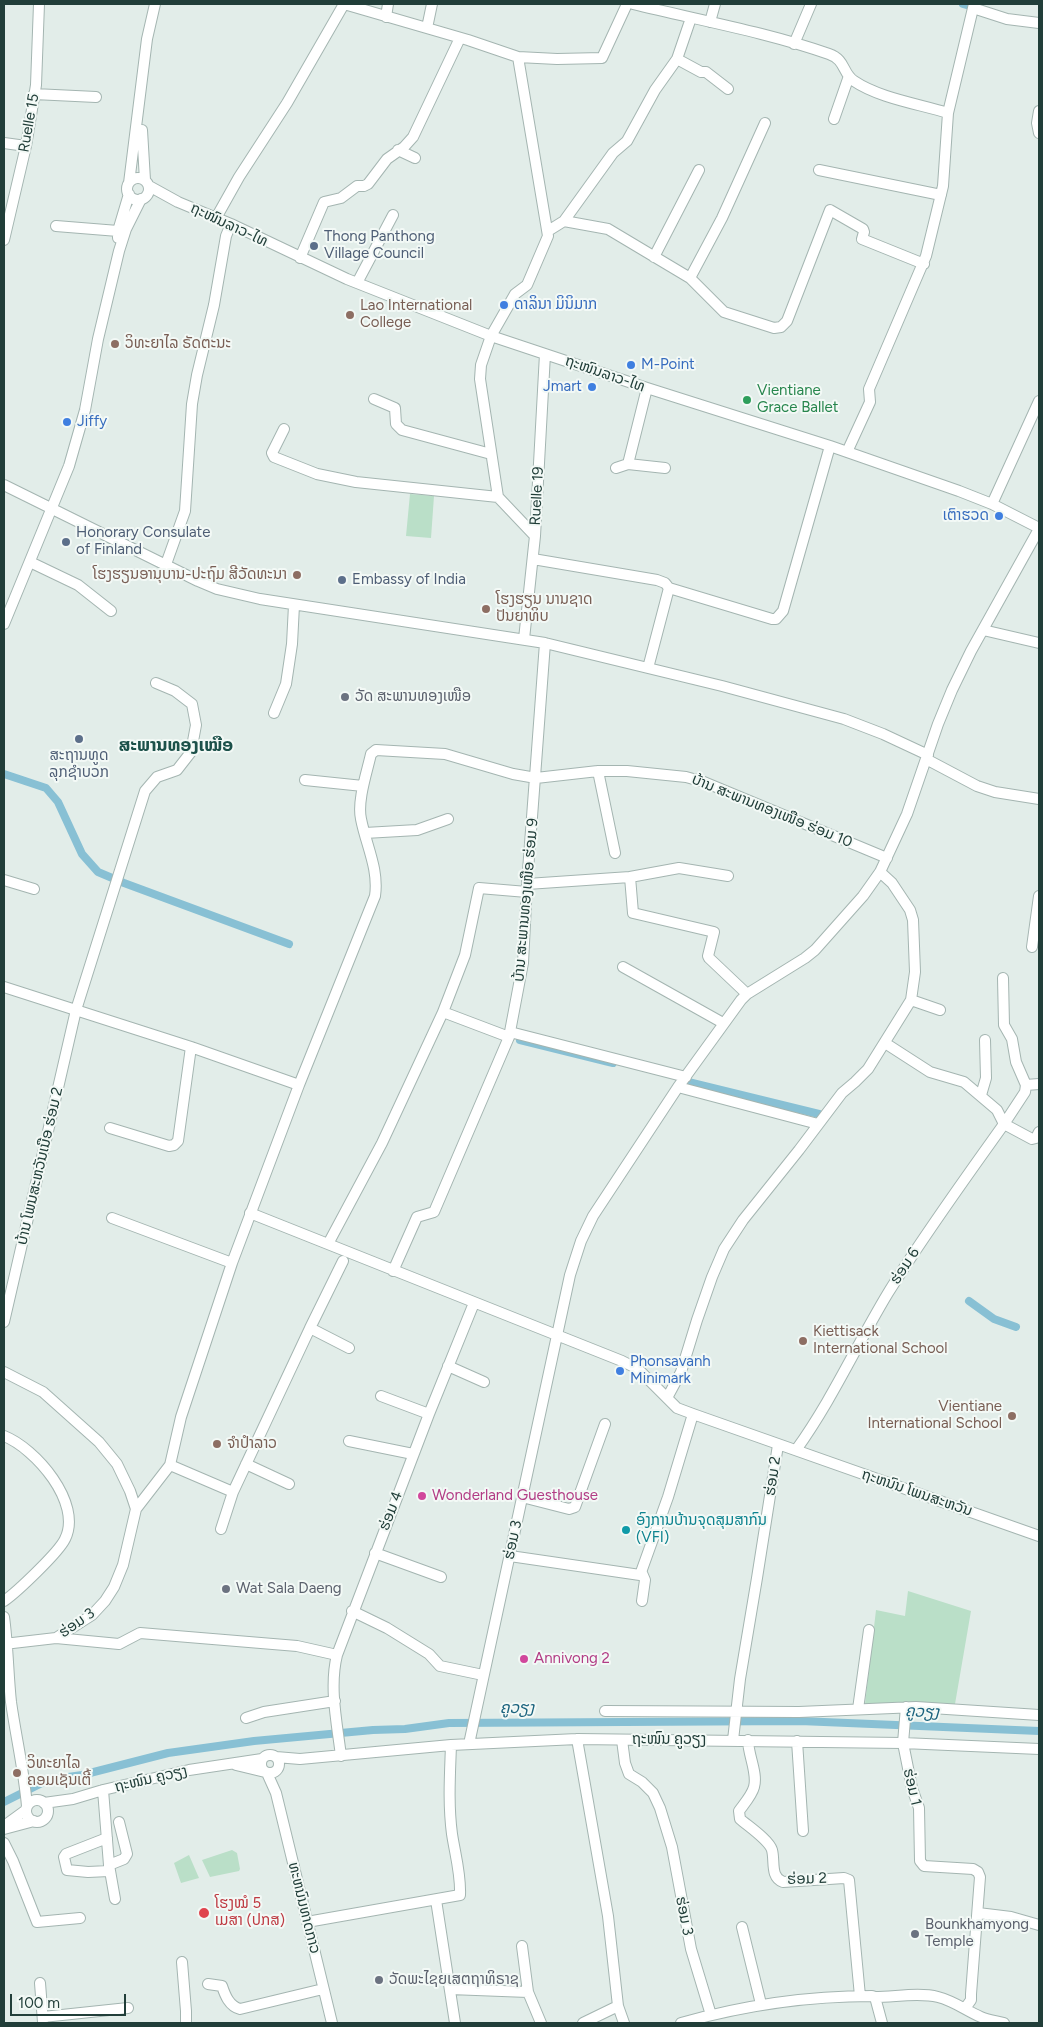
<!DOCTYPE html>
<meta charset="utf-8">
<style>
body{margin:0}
#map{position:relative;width:1043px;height:2027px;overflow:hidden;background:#e2ede9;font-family:Figtree,sans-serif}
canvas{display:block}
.frame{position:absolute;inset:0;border:5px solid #213e39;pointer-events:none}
.scale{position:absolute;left:10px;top:1994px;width:116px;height:22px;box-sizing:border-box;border:2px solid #213e39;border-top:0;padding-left:6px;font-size:15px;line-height:18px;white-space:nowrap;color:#213e39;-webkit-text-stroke:4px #f3f9f6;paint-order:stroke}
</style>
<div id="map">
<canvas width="1043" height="2027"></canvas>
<div class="frame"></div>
<div class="scale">100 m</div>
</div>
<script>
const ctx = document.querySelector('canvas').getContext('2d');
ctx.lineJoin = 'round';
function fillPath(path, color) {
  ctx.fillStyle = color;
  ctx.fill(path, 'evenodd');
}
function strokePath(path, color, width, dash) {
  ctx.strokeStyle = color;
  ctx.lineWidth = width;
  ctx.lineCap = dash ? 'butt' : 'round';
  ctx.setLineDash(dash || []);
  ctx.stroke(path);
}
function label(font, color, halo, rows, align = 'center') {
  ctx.font = font + ' Figtree,"Noto Sans Lao",sans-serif';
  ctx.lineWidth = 4;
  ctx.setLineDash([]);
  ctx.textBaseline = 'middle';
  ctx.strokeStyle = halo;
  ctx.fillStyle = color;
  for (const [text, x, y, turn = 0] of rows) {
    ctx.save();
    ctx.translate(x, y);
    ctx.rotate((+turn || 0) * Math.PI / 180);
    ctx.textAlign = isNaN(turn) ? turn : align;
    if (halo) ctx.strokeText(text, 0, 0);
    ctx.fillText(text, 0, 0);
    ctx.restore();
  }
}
fillPath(new Path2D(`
 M410 494 434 496 431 538 406 536Z
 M908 1591 971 1611 955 1704H865L876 1610 905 1616Z
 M232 1850 237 1853 240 1869 239 1871 210 1877 202 1860Z
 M189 1855 199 1878 181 1883 174 1863Z`), '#badfc8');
strokePath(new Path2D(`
 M963 4 970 6
 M4 774 46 788 58 802 82 854 98 872 124 883 289 944
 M520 1040 613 1063
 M680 1080 819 1114
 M969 1301 994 1319 1016 1327
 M4 1802 48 1780 82 1775 168 1753 254 1741 373 1730 405 1729 449 1723 800 1721 1039 1731`), '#88c0d4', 8);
const minor = new Path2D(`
 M344 4 468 40 518 57 557 59 602 58 627 4
 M633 4C698 20 766 32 829 54 846 60 842 73 854 81 879 98 919 104 948 113
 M973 8 1007 19 1039 23
 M386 17 388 4
 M710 22 715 4
 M427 28 432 4
 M794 44 811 4
 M518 57 548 236 527 285 515 294 491 336 481 365 480 379 498 497 535 536
 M677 59 701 72H706L728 89
 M34 94 96 97
 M1039 111 1037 123 1039 133
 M834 119 849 76
 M142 130 145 180
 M4 143 26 146
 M398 150 415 158
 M819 170 941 195
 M127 189a11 11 0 1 1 22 0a11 11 0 1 1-22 0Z
 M129 183 147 39 155 4
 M149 186 178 202 231 224 347 279 491 336 647 388 830 446 959 491 992 504 1039 528
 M216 218 239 177 287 103 344 4
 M564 221 608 229 690 278 724 312 774 328 781 327 787 321 830 210 863 229 864 232 862 239 924 264
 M56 226 118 231
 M548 231 564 221 613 153 627 141 655 90 677 59 691 18
 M118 238V231L129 194
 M4 240 26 146 36 85 39 4
 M654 257 699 170
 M300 258 324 202 341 198 357 186H364L368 184 387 159 404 147 413 137 460 38
 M690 278 722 218 765 123
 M357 283 393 215
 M374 399 395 408 396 424 402 430 491 454
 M284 429 272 453 274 457 317 474 356 482 498 497
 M847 452 870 402 869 389 926 256 943 186 948 113 974 4
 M628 464 647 388
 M616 468 628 464 665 468
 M4 485 198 581 217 589 260 599 545 643 722 686 844 719 883 734 928 755
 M992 504 1039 401
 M533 559 657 580 665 583 669 588 772 619H776L783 611 830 446
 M30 562 78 585 111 611
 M165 567 185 511 192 404 197 375 214 305 226 236 231 224
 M4 624 69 466 85 410 98 339 119 251 126 229 141 199
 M983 630 1039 643
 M524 639 535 536 545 354
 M648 668 669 588
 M274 713 286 684 292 644 294 605
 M926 759 977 786 995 792 1039 799
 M598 771 615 853
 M305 780 363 786
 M365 833 417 830 448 819
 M630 877 679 868 728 876
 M4 880 34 889
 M527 884 630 877 633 913 714 932 708 956 709 958 747 994
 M1032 947 1039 896
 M623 967 723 1023
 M4 987 191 1047 299 1085 232 1263 181 1417 170 1465 136 1509 123 1565 114 1587 105 1601 92 1615 56 1638 4 1644
 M911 1000 940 1010
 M443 1012 509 1037
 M510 1032 686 1077
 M885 1043 930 1072 964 1082 997 1110 1004 1124 1025 1092 1026 1085 1016 1062 1012 1039 1004 1025 1003 978
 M299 1085 375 896C379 869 366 845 361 819 357 801 367 772 371 754L376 750 445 754 513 774 536 778 598 771H627L686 777 704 782 887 858
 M1026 1085 1039 1084
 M678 1087 818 1124
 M981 1095 986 1078 985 1040
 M110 1128 169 1146 174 1145 178 1141 191 1047
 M250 1213 622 1361 638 1369 677 1408 693 1414 1039 1536
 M112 1218 232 1263
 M328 1244 382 1143 443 1012 465 955 479 888 527 892
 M393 1271 417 1217 434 1212 509 1037 523 963 527 884 545 643
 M4 1322 76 1010 145 791 157 777 177 770 191 752 196 725 192 704 175 691 156 683
 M310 1328 343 1261
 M448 1366 484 1382
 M4 1372 43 1392 99 1442 117 1464 130 1491 136 1509
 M381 1396 429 1414
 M667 1398 681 1372 697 1320 712 1277 724 1249 743 1220 799 1150 842 1093 855 1082 868 1069 911 1000 915 972 913 920 910 910 892 883 880 872
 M4 1436C35 1448 83 1503 65 1539 59 1552 17 1592 4 1601
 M349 1441 413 1454
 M796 1450C832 1400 856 1346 888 1293 924 1235 964 1180 1004 1124L1032 1139 1036 1138 1039 1132
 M246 1464 289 1484
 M170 1465 233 1492
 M522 1497 569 1509 575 1507 605 1424
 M221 1529 233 1492 310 1328 349 1348
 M375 1553 441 1577
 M510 1556 640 1575 668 1497 693 1414
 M642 1573 645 1580 642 1601
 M352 1611 387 1628 429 1654 440 1666 483 1675
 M4 1617C8 1646 8 1674 11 1702 16 1737 24 1771 27 1806
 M56 1638 119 1644 140 1633 297 1646 337 1655
 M906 1707 903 1743 912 1788 919 1808 920 1861 924 1866 973 1869 978 1872 980 1877 971 1994V2000L966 2007
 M858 1709 869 1630
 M605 1711 799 1712 916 1707 1039 1715
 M246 1718 264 1712 335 1701
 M577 1739 608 1916 618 2006 624 2023
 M622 1740 625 1763 629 1774 642 1782 653 1793 660 1808 672 1847 691 1949 711 2015
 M733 1740 740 1679 757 1578 778 1445
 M748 1740C748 1755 758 1773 754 1787 752 1795 744 1804 739 1811L740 1819C748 1826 769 1840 772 1850 775 1861 770 1877 783 1882L844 1878 849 1880 860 1996
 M797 1741 803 1831
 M469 1744 570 1275 581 1241 593 1216 678 1087 741 1000 747 994 805 958 815 950 863 896 880 872 907 814 938 724 952 690 971 651 1039 529
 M261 1764a9 9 0 1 1 18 0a9 9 0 1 1-18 0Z
 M341 1756C337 1723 329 1687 337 1655L429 1414 474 1303
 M276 1757 300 1759 451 1745 577 1739 903 1743 1039 1749
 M236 1765 265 1772
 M267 1773 276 1793 332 2023
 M103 1790 109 1865 115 1899
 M26 1811a11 11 0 1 1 22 0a11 11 0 1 1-22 0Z
 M44 1803 73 1799 103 1790 189 1770 262 1759
 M4 1826 26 1810
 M4 1829 34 1821
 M107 1838 66 1854 64 1857 67 1870 88 1872 109 1871
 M4 1843 13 1861 37 1922 80 1918
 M109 1865 124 1859 127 1854 119 1822
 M436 1900 455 2023
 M978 1913 1011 1917 1039 1925
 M307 1922 460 1895C461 1874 455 1854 452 1834 448 1804 450 1774 451 1745
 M742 1927 761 2004
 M522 1946 528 1992 541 2023
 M182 1962 186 2011V2023
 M40 1983 43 2022
 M208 1984 222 1986C225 1995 229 2006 240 2009L323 1989
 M450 1989 528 1992
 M875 1997 882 2023
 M43 2017 128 2008
 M583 2023 618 2006
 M681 2023C745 2005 806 1996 872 1996L875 1997C895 1997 919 1992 938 1997 954 2001 967 2011 981 2017 988 2020 996 2021 1004 2023`);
strokePath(minor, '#a4b5b1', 12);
strokePath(minor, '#fff', 10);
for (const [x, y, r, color] of [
 [314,246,5,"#5c6f8a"],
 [504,305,5,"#3f7fe0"],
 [350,315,5,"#8d6e63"],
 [115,344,5,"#8d6e63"],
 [631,365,5,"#3f7fe0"],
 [592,387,5,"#3f7fe0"],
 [747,400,5,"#2e9e5b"],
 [67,422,5,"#3f7fe0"],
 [999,516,5,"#3f7fe0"],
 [66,542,5,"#5c6f8a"],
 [297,575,5,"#8d6e63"],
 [342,580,5,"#5c6f8a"],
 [486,609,5,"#8d6e63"],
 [345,697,5,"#6b7280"],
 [79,739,5,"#5c6f8a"],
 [803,1341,5,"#8d6e63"],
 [620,1371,5,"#3f7fe0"],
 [1012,1416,5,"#8d6e63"],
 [217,1444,5,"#8d6e63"],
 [422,1496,5,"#d1479c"],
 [626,1530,5,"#0f9aa8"],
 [226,1589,5,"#6b7280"],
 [524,1659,5,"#d1479c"],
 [17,1773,5,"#8d6e63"],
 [204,1913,6,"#e0444e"],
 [915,1934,5,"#6b7280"],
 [379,1980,5,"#6b7280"]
]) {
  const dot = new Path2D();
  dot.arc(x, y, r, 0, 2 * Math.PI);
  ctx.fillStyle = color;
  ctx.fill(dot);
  strokePath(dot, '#f3f9f6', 2);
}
label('15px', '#213e39', '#f3f9f6', [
 ["Ruelle 15",29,123,-80],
 ["ຖະໜົນລາວ-ໄທ",229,225,25],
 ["ຖະໜົນລາວ-ໄທ",605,374,19],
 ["Ruelle 19",537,496,-87],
 ["ບ້ານ ສະພານທອງເໜືອ ຮ່ອມ 10",772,811,22],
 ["ບ້ານ ສະພານທອງເໜືອ ຮ່ອມ 9",526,900,-85],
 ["ບ້ານ ໂພນສະຫວັນເນືອ ຮ່ອມ 2",40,1166,-77],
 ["ຮ່ອມ 6",905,1266,-57],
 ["ຮ່ອມ 2",773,1476,-82],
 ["ຖະຫນົນ ໂພນສະຫວັນ",917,1493,19],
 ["ຮ່ອມ 4",391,1511,-69],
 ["ຮ່ອມ 3",513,1540,-78],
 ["ຮ່ອມ 3",77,1623,-35],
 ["ຖະໜົນ ຄູວຽງ",669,1740],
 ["ຖະໜົນ ຄູວຽງ",151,1779,-13],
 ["ຮ່ອມ 1",912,1787,77],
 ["ຮ່ອມ 2",807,1879,-2],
 ["ທະຫນົນທາດກາວ",304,1908,76],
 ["ຮ່ອມ 3",684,1916,79]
]);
label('15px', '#4e5e75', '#f3f9f6', [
 ["Thong Panthong",324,237],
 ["Village Council",324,254],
 ["Honorary Consulate",76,533],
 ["of Finland",76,550],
 ["Embassy of India",352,580],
 ["ສະຖານທູດ",79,756,"center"],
 ["ລຸກຊຳບວກ",79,773,"center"]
], 'left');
label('15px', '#366cbe', '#f3f9f6', [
 ["ດາລິນາ ມິນິມາກ",514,305],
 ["M-Point",641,365],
 ["Jmart",582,387,"right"],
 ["Jiffy",77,422],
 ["ເຕົາຮວດ",989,516,"right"],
 ["Phonsavanh",630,1362],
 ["Minimark",630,1379]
], 'left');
label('15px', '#785e54', '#f3f9f6', [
 ["Lao International",360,306],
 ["College",360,323],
 ["ວິທະຍາໄລ ຣັດຕະນະ",125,344],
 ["ໂຮງຮຽນອານຸບານ-ປະຖົມ ສີວັດທະນາ",287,575,"right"],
 ["ໂຮງຮຽນ ນານຊາດ",496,600],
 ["ປັນຍາທິບ",496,617],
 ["Kiettisack",813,1332],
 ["International School",813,1349],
 ["Vientiane",1002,1407,"right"],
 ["International School",1002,1424,"right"],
 ["ຈຳປຳລາວ",227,1444],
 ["ວິທະຍາໄລ",27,1764],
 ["ຄອມເຊັນເຕີ້",27,1781]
], 'left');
label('15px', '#27864d', '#f3f9f6', [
 ["Vientiane",757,391],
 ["Grace Ballet",757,408]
], 'left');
label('15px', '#5b616d', '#f3f9f6', [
 ["ວັດ ສະພານທອງເໜືອ",355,697],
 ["Wat Sala Daeng",236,1589],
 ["Bounkhamyong",925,1925],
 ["Temple",925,1942],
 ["ວັດພະໄຊຍເສຕຖາທິຣາຊ",389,1980]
], 'left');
label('15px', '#b23c85', '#f3f9f6', [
 ["Wonderland Guesthouse",432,1496],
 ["Annivong 2",534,1659]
], 'left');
label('15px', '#0d838f', '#f3f9f6', [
 ["ອົງການບ້ານຈຸດສຸມສາກົນ",636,1521],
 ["(VFI)",636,1538]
], 'left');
label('15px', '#be3a42', '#f3f9f6', [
 ["ໂຮງໝໍ 5",215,1904],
 ["ເມສາ (ປກສ)",215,1921]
], 'left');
label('italic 16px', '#19627d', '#f3f9f6', [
 ["ຄູວຽງ",517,1708],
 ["ຄູວຽງ",922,1712,2]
]);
label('bold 18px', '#1c514a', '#f3f9f6', [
 ["ສະພານທອງເໝືອ",176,746]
]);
</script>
